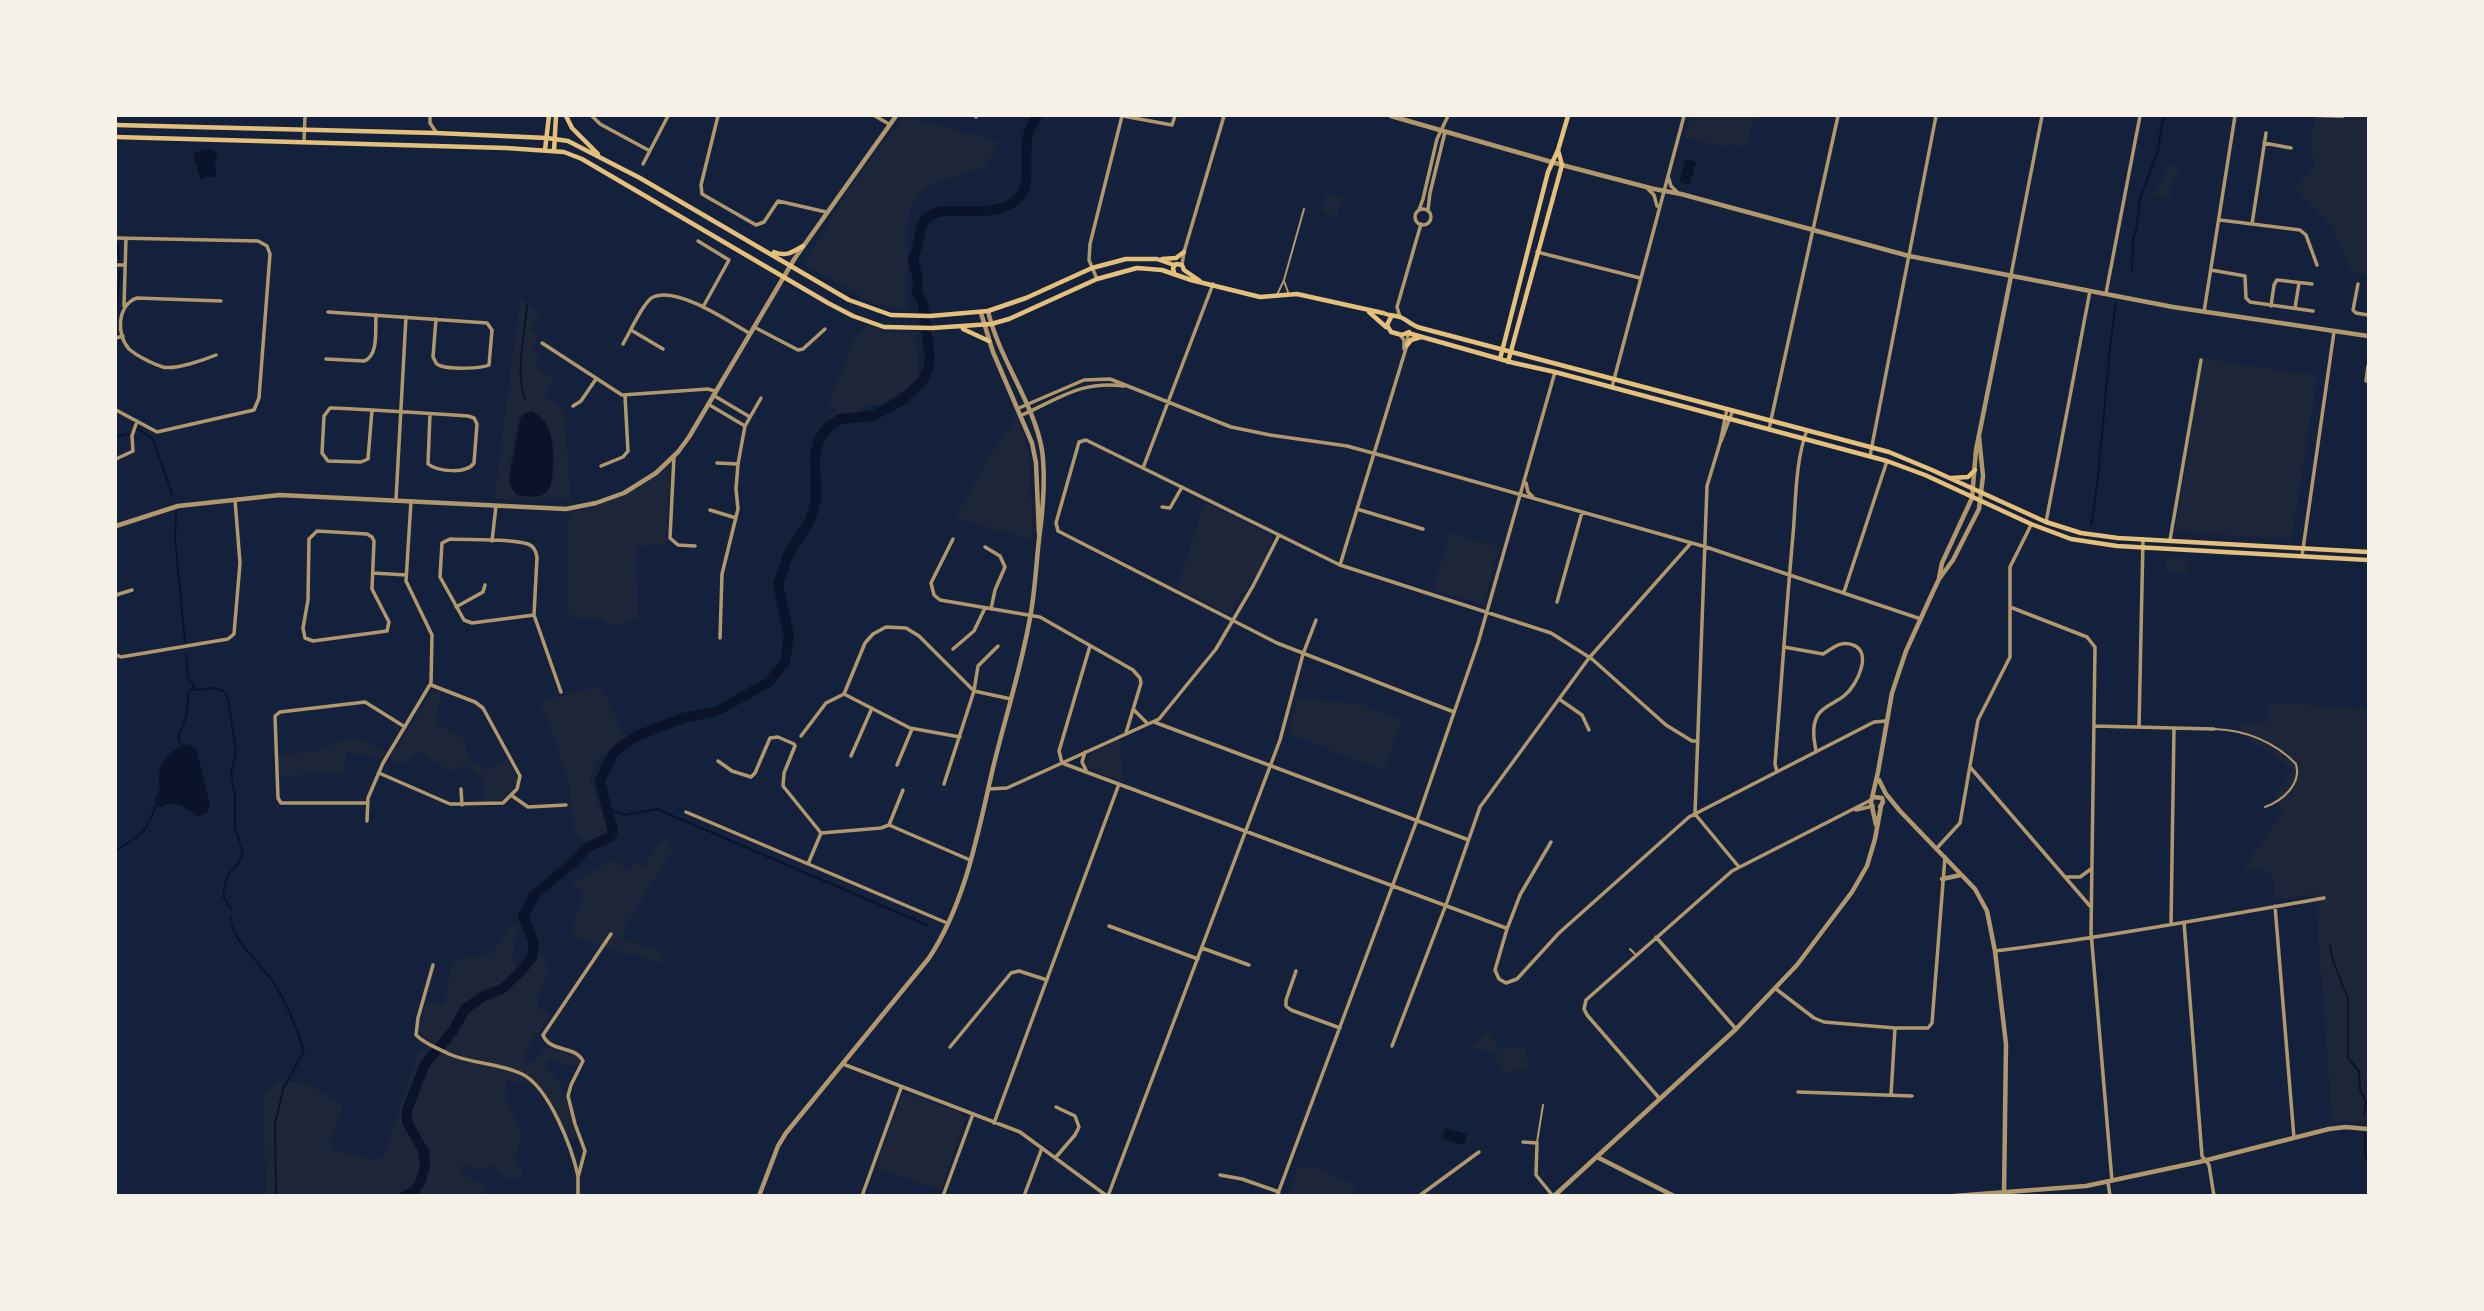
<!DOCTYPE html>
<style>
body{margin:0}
#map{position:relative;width:2484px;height:1311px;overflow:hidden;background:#14213d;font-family:Karla,sans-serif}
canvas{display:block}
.frame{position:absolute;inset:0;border:117px solid #f6f1e7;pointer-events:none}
</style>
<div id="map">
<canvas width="2484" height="1311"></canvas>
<div class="frame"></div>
</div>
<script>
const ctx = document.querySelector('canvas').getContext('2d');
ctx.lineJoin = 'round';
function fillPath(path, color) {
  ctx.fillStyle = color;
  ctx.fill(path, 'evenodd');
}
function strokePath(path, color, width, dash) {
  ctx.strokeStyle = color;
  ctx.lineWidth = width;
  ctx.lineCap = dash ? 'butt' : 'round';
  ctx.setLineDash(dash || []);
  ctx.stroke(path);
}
fillPath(new Path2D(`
 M903 116 999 141 986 167 932 184 919 193 912 204 908 224 907 310 875 304 807 266 805 261 848 191Z
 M1691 116H1754L1748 143 1743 147 1728 144 1724 147 1685 138Z
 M2312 116H2368V275L2351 271 2331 224 2295 188 2314 168 2311 136 2314 122Z
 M2171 165 2180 167 2178 177H2174L2170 199 2152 196Z
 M1326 194 1342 198 1337 216 1321 212Z
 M520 299 538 312 542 309 531 330 539 336 531 349 542 356 535 367 555 380 545 396 563 408 564 413 571 500 494 499ZM526 412 541 417 550 430 554 454 553 478 546 493 513 491C506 477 514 422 526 412Z
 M865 325 889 332 915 333 920 378 915 384 880 405H868L853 413 840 417 829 425 825 419 837 410 828 405 855 337 863 331Z
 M2203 358 2318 376 2291 540 2175 531Z
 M1017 416 1029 452 1033 540 955 518 989 457Z
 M670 466 666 544 637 546 638 617 630 622 609 626 600 619 575 618 567 611 568 518 573 511C611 505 640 490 670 466Z
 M1205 502 1272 536V541L1258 571 1231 613H1226L1177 588Z
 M1450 533 1500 547 1483 604 1433 589Z
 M2167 556 2188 557V573L2166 572Z
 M601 686 625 736 597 761 590 780 609 832 597 840 584 843 573 830 569 782 540 701Z
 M439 690 441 691 436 723 464 739 469 759 487 770 507 758 518 781 505 799 484 802 483 777 465 765 450 771 418 750 404 765 389 759 430 694Z
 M1298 698 1361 704 1401 720 1384 771 1288 734Z
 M2268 702 2368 709V1122L2332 1121 2315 894 2275 900 2272 872 2243 869 2283 811 2275 796 2293 769 2240 732 2241 721 2267 723Z
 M352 737 386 751 381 759 347 752 342 773 279 776 278 756 315 751Z
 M1120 739 1123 782 1089 768 1086 762 1089 754Z
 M665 839 673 850 628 922 621 938 656 949 664 959 662 964 574 937C566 920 585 907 581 890L573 887 572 884 614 859 626 870 636 863 643 868 654 848Z
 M519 926 512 955 515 966 525 974 533 960 545 955 549 973 541 988 538 1007 550 1015C542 1032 529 1037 524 1058L532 1064 546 1047 577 1056 580 1063 576 1067 549 1059 545 1064 559 1082 579 1136 570 1140 567 1138 539 1085 507 1081 505 1095 522 1134 515 1159 523 1172 520 1178H506L490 1164 482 1171 462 1164 461 1173 487 1187 483 1195H266L263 1095 277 1081 304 1082 343 1105 331 1142 334 1150 373 1159 382 1158 418 1052 432 1042 417 1031 427 1002 441 1004 446 1000 450 971 457 959 492 954 509 927Z
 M1489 1030 1499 1050 1505 1048 1526 1046 1528 1069 1502 1073C1496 1053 1492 1052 1472 1048Z
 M905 1094H909L963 1114 966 1118 940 1191 876 1167 901 1098Z
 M1298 1166 1314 1167 1357 1186 1353 1195H1288Z`), '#1d2539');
fillPath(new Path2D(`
 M209 149 218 153 215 163 216 177H206L201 180 194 159V152Z
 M1685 159 1696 162 1690 185 1679 182Z
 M532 411C553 422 553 443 553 464 552 475 554 487 544 494 538 499 524 496 517 495L511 488 509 480 520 419 524 413Z
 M190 744 197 750 210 806 207 813 199 817C187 809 175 797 161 807L156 805 155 799 160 791C155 767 166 749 190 744Z
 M1445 1128 1467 1134 1464 1145 1442 1139Z`), '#0b132b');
strokePath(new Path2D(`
 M118 246 119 259
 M2132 270 2133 240 2137 226 2140 199 2158 150 2162 123 2166 116
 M116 312 120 270
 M525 398C515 375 525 331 527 306
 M137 429 151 437 154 442 173 497
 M116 437 128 434
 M176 513 175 538 185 641
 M2091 525C2104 452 2104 377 2116 303
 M186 654 188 681 193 683 194 690 215 688 225 692 228 699 236 751 231 774 235 795V828L243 852 238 864 227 876 223 896 231 909
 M182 746 178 739 187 714 188 694 193 688
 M606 808 625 815 657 809 927 925
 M116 850C142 835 145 835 156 805
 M231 918C232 943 263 964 275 985 288 1006 297 1028 304 1051L283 1089 275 1124 276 1196
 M2330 946 2332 958 2348 999V1058L2359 1071 2360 1090 2366 1102 2364 1114
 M2365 1134V1153L2368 1162`), '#0b132b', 2);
strokePath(new Path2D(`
 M405 1196 415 1190 421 1181 425 1166 424 1152 407 1122V1110L425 1064 453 1031 465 1009 484 996 502 989 523 969 532 957 534 943 523 916 535 894 574 862 588 847 610 837 613 831 600 781 614 752 637 736 683 718 717 711 769 682 785 662 789 636 778 584 788 555 810 520 816 500 815 455 819 439 829 426 840 419 872 416 901 401 922 381 928 370 930 359 923 304 917 292 918 279 913 259C920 247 918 233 923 223 939 195 994 229 1022 194 1030 183 1024 149 1028 135 1030 129 1034 122 1037 116`), '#0b132b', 10);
strokePath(new Path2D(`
 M2313 116 2343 117
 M1284 281 1288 292
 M1277 295 1284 280 1304 209
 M2215 729C2245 730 2275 742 2296 764 2302 784 2282 801 2265 807
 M1630 949 1635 954
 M1537 1142 1543 1105`), '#b1986c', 2);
strokePath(new Path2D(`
 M430 116V123L436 132
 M592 116 600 124 650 151
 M718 116 701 185 702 194 756 225 764 222 778 201 826 212
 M875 116 889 124
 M1123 116 1172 125 1175 116
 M976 117V116
 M304 142 305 116
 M2264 143 2291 148
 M643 164 668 116
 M1668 176 1671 186 1678 193
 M1648 189 1654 195 1657 206
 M1415 217a8 8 0 1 1 16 0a8 8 0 1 1-16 0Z
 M1419 210 1423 199 1437 139 1448 116
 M1428 210 1430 193 1445 132
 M2220 220 2300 230 2306 235 2317 265
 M2252 224 2266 133
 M116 238 258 241 267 246 270 254 259 398 254 410 157 432 116 410
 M698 241 729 260 703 307
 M1537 252 1640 278
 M116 265H125
 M1182 265 1184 252 1224 116
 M2211 270 2245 276 2246 298 2250 302 2313 311
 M2011 275 2042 116
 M1097 279 1089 260 1090 244 1122 116
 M2358 284 2353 310 2356 313 2368 315
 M2106 293 2140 116
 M124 306 126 238
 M2271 306 2274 285 2277 280 2312 284
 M2295 308 2299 283
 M328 312 487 323 492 330 489 365C481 369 450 369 441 366 435 364 436 362 433 357L436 319
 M2204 312 2235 116
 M1400 317 1397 307 1421 224
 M754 327 798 350 803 349 825 329
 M631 330 663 349
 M1400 335 1404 340V349
 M116 338 123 336
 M542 343 622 395 708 389 715 391
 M623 344C629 334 644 301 653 297 677 286 728 321 749 333
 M216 355C204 360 175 370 163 367 153 364 137 356 129 349 116 335 117 305 137 298L221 301
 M326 359 364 361C379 356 375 329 376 315
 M2366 381 2368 366
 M1612 387 1684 116
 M713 395 750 417
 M708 404 745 426
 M573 406 581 401 596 379
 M1019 408 1084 380 1110 379 1231 427 1270 435 1347 446 1391 458 1706 547 1921 619
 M1727 409 1720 443 1707 486 1695 814 1739 867
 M372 410 368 459 361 462 328 461 322 453 324 416 330 408H332C378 410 423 413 468 416L474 418 477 424 474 463C467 474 438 472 428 464L430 414
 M1022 415C1059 399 1081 380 1124 386
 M1769 429 1838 116
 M1721 441 1733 410
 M674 456 670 538 678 545 695 546
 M1870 456 1936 116
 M116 459 133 451 132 436 137 421
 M717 463 738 464
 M601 466 623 457 628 451 625 396
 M1143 468 1213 284
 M1526 483 1528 492 1533 497
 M396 499 406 317
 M1162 507 1170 508 1182 487
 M1357 509 1423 529
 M710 510 736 518
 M2046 522 2090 291
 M317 531 367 534 372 537 374 541 372 589 389 622 387 631 313 641 305 638 303 628 308 600 309 539Z
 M953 539 931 583 934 595 940 600 1040 617 1133 670 1140 678 1141 683 1126 733
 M2170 540 2201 360
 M492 541 496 506
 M985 547 1000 556 1005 567 995 590 991 609
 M2302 556 2334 332
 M1340 565 1407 345 1408 333
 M373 573 406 575
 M1844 592 1887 461
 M116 595 132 590
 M1557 602 1582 512
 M456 607 483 592 485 585
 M2010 607 2087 637 2095 647 2091 932 2112 1181
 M534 615 472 623 464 620 440 577 442 543 450 539C468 540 512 538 528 544 534 546 536 551 537 557L534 615 561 692
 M720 638 722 574 738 509 736 489 738 464 745 426 761 398
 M1090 646 1059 751 1062 763 1506 928
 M1784 647 1823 654C1833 648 1841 640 1853 645 1873 652 1857 685 1845 695 1836 703 1820 707 1816 719 1812 729 1814 740 1816 751
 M953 649 974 631 985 608
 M116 655 121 657 228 639 234 634 240 563 235 500
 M844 694 910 728 960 737
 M1559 699 1582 715 1589 730
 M1134 710 1147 723
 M1454 712 1277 643 1058 531 1056 523 1079 442 1086 440 1340 565 1551 633 1592 659 1666 725 1692 741H1698
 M1154 722 1466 839
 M2094 726 2214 729
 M2139 727 2143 539
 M801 736 826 703 844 694 865 643 873 634 886 627 906 628 919 636 974 691 1011 699
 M1085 752 1082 762 1086 770
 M851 756 872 708
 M718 761 732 771 751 777 755 773 770 738 778 737 794 744 795 746 784 773 783 786 821 833
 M897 765 912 729
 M1970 767 2090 906
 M1777 772 1775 764C1781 688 1786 612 1793 535 1796 501 1795 462 1807 430
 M379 773 450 804 503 803 517 789 520 776 483 708 475 702 431 685
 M944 784 974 691 978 666 998 646
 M461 789 462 805
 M989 789 1007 788 1159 719 1216 649 1253 586 1279 535
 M511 795 528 807 566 805
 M367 803H281L278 798 275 716 280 712 365 702 405 727
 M1856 810 1873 806
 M686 812 947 923
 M367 821 368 798 383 763 431 683 432 635 406 581 411 501
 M889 825 903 790
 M821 833 881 828 889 825 970 860
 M1551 842 1520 895 1507 929 1495 970 1499 979 1506 983 1517 979 1559 933 1689 817 1874 722 1886 721
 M1936 849 1960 823 1978 720 2010 657V567L2031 525
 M808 864 821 833
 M2066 877H2080L2091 869
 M2275 906 2294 1138
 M2184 922 2202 1156 2209 1165 2214 1196
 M2171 924 2174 728
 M1109 926 1198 959
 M1656 937 1736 1029
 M1202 948 1249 965
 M1995 951C2105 937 2215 917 2324 898
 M433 965 418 1018 416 1035C425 1044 437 1048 449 1054 472 1064 499 1063 522 1074 549 1087 572 1148 578 1176
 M1296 971 1286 1000V1006L1291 1010 1340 1028
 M1776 989 1814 1018 1824 1022 1895 1028H1928L1932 1023 1945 857
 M1392 1046 1447 902 1480 807 1589 658 1691 543
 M950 1047 1011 973 1019 971 1047 980
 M843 1064 1020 1132 1107 1196
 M1798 1092 1912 1096
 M1891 1095 1895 1028
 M1660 1099 1587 1015 1584 1009 1586 1000 1732 871 1871 800
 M994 1123 1119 784
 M1523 1142 1537 1143 1536 1175 1553 1196
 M1056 1157 1075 1135 1079 1127 1075 1116 1056 1107
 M1220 1175 1242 1179 1279 1192
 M2108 1182 2110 1196
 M578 1196V1177L585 1151 575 1124 568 1096 571 1085 583 1061C575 1045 550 1053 543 1035L611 934
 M862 1196 901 1088
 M943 1196 973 1114
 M1024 1196 1042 1148
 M1108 1196 1280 740 1303 654 1316 620
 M1277 1196 1417 820 1478 643 1555 372
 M1419 1196 1479 1152`), '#b1986c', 3.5);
strokePath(new Path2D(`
 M1391 116 1562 165 1654 189 1681 194 1909 256 2173 307 2368 336
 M981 313 993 352 1032 443 1036 463 1039 534
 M116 526 178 506 280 495 566 509 596 503 624 493 656 473 678 452 689 437 795 258 896 116
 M1939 578 1942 563 1972 498 1976 450 2011 276
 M1879 780 1886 794 1900 811 1975 889 1987 911 1995 951 2006 1044 2004 1196
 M1874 797 1882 798 1883 802 1880 807
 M1876 825 1871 802 1878 772 1892 693 1906 651 1931 596 1939 579 1953 560 1979 509 1983 476 1979 437
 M1942 879 1961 875
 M1597 1157 1674 1196
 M759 1196 778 1146 786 1133 929 958C966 902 978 832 993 768 1005 718 1021 669 1030 618 1035 592 1036 566 1039 539 1043 510 1046 479 1042 450 1034 403 999 359 988 311
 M1554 1196 1736 1029 1797 965 1852 892 1867 866 1875 839 1881 806
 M1954 1196 2086 1186 2199 1162 2329 1129 2345 1127 2368 1129`), '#b1986c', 4.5);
strokePath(new Path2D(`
 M566 116 572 128 598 154
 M116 125 436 133 547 138 568 141 640 178 849 300 891 315 930 316 988 311 1026 298 1092 268 1126 259H1157L1174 265
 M116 137 506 148 564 152 582 159 828 303 853 316 884 327 932 328 991 324 1009 319 1097 279 1137 268 1162 270 1191 280 1260 297 1297 294 1383 313C1390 316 1394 315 1400 317 1408 320 1412 326 1421 328L1889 452 1932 470 2046 522 2081 533 2118 538 2368 552
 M545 150 549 116
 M554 151 556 116
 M774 252C786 257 793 252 803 246
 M1162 259 1176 258 1184 252
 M1184 270 1200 281
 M1174 273 1173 268 1176 264 1182 265 1184 270
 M1369 312 1386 327
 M1391 317 1387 325 1391 332 1402 335 1409 332
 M963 329 989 341
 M1408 333 1514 363 1555 372 1887 461 1925 475 2031 524 2071 539 2117 546 2368 560
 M1407 345 1411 340 1421 337
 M1500 359 1548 172 1558 150 1568 116
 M1508 362 1562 165 1558 150
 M1951 478 1968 477 1975 470`), '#e5c07b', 4.5);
</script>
